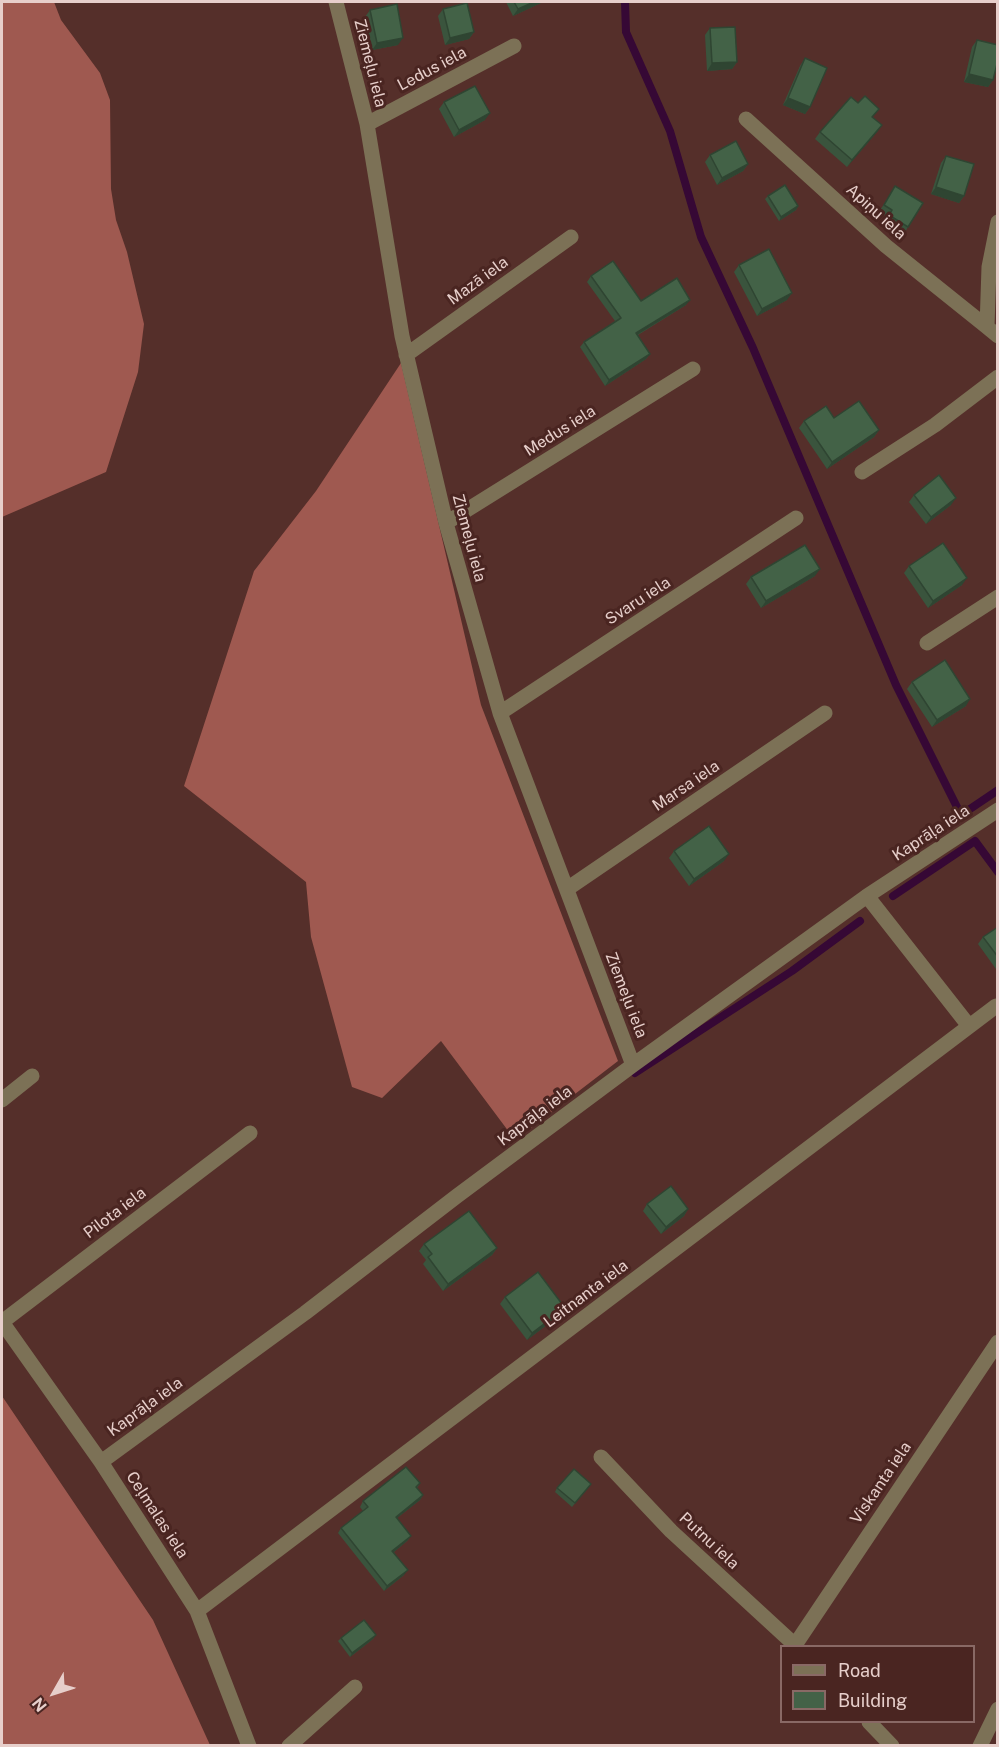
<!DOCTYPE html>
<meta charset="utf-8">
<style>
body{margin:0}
#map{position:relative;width:999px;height:1747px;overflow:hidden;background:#552f2a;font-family:"Public Sans",sans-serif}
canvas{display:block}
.frame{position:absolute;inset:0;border:3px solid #e7cfcb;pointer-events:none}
.legend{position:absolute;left:780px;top:1645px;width:195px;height:78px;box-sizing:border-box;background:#4a2521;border:2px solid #896965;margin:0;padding:8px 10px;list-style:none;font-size:18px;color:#e7cfcb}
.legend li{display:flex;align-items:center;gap:12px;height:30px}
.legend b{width:30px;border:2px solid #896965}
.north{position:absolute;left:24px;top:1663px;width:60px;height:60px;-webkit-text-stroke:4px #4a2521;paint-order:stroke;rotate:231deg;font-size:16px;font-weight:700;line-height:24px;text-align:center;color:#e7cfcb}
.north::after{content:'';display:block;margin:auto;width:21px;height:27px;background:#e7cfcb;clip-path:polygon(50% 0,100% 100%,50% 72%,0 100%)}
</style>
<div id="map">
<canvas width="999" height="1747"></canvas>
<div class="frame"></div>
<ul class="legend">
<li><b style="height:8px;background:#7c7156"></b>Road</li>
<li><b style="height:16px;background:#436247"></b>Building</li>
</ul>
<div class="north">N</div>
</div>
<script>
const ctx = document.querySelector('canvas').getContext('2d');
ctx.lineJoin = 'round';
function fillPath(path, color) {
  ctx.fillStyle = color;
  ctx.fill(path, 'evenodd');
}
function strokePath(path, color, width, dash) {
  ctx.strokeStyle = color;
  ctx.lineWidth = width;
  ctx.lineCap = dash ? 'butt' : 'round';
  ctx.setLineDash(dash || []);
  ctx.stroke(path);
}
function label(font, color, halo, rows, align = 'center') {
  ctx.font = font + ' "Public Sans",sans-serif';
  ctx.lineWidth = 6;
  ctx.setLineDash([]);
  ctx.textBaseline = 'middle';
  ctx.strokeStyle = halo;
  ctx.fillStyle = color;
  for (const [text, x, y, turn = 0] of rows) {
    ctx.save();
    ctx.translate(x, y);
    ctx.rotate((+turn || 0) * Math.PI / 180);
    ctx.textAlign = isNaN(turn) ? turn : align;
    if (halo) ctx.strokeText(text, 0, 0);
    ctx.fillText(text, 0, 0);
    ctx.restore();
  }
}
fillPath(new Path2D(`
 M2 2H54L61 20 100 73 110 100 111 189 116 220 127 252 144 324 138 372 106 472 2 517Z
 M401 363 481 705 618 1061 515 1140 441 1041 382 1098 352 1087 311 937 306 882 184 786 254 571 316 491Z
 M2 1396 153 1620 210 1745H2Z`), '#9f5950');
strokePath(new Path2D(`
 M625 2 626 32 670 131 701 237 753 348 896 685 961 815 998 790
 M893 896 975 841 998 872
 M635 1073 792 971 860 921`), '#360835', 8);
strokePath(new Path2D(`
 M336 2 367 124 402 336 446 523 500 713 633 1065
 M746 119 886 246 987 327
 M367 124 514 46
 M998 222 989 267 987 327 998 336
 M406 355 571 237
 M862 472 935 425 998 377
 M446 523 693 369
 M927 643 998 597
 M500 713 796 518
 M567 889 825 713
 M867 896 969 1026
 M2 1100 32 1076
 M2 1322 101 1462 197 1611 249 1746
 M2 1322 250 1133
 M601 1457 671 1531 796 1646
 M101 1462 305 1313 457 1196 633 1065 867 896 998 810
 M197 1611 996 1006
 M795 1645 998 1342
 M869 1722 892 1746
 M289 1746 355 1687
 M980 1746 998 1709`), '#7c7156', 15);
fillPath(new Path2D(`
 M506 2H543L513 16Z
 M443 9 474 32 469 39 445 45 438 16Z
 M370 10 398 45 372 50 365 17Z
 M710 28 737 62 732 69 707 71 705 35Z
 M977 40 993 80 988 87 964 82 972 47Z
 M805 58 810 107 805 114 783 105 800 66Z
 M444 102 485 120 454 137 439 109Z
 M873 117 882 125 877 132 847 167 815 139 820 132Z
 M710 155 748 164 743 171 717 185 705 162Z
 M946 156 964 196 959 203 931 194 941 163Z
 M895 186 908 227 904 234 884 222 887 217 879 212Z
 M768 196 798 206 796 210 779 221 765 199Z
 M739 265 787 300 757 316 734 272Z
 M591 276 641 301 686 305 638 335 650 354 646 359 605 386 580 347 584 342 615 321 587 282Z
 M834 418 879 430 874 437 827 469 799 428 804 421Z
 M914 495 951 505 926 524 909 502Z
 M909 566 962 585 928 608 904 573Z
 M815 576 761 608 746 584 751 577Z
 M912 682 966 706 932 727 907 689Z
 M674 851 724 861 689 886 669 858Z
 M998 927V968L996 969 978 944 983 937Z
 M647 1204 688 1209 684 1216 661 1234 643 1211Z
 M424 1244 497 1248 492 1255 443 1291 423 1264 426 1260 419 1251Z
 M505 1297 565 1308 560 1315 527 1340 500 1304Z
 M420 1483 417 1488 423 1495 420 1500 397 1518 411 1536 407 1541 394 1552 404 1575 384 1591 338 1533 341 1528 363 1511 360 1507 363 1501Z
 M557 1488H588L572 1507 555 1492Z
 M376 1635 373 1639 350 1657 338 1641 341 1638Z`), '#3a543d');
fillPath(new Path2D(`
 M534 2H543L513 16 518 9Z
 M474 32 469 39 445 45 450 38Z
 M403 38 398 45 372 50 377 43Z
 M737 62 732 69 707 71 712 63Z
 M969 74 993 80 988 87 964 82Z
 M788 98 810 107 805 114 783 105Z
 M490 113 485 120 454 137 459 130Z
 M882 125 877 132 847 167 852 160Z
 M748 164 743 171 717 185 722 178Z
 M936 187 964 196 959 203 931 194Z
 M798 206 796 210 779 221 781 217Z
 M792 293 787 300 757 316 762 309Z
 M690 300 686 305 632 338 636 333Z
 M650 354 646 359 605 386 609 380Z
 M879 430 874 437 827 469 832 462Z
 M956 498 951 505 926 524 931 517Z
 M820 569 815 576 761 608 766 601Z
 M967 578 962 585 928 608 933 601Z
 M970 699 966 706 932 727 937 720Z
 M729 854 724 861 689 886 694 879Z
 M688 1209 684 1216 661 1234 666 1227Z
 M497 1248 492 1255 443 1291 448 1284Z
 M565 1308 560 1315 527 1340 532 1333Z
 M423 1495 420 1500 392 1522 396 1517Z
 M411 1536 407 1541 389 1556 392 1551Z
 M408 1570 404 1575 384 1591 387 1586Z
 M376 1635 373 1639 350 1657 352 1653Z`), '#2f4532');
const building = new Path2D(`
 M514 2H534L518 9Z
 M467 3 474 32 450 38 443 9Z
 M397 4 403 38 377 43 370 10Z
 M735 27 737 62 712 63 710 28Z
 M977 40 998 45V60L993 80 969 74Z
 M805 58 827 68 810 107 788 98Z
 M475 86 490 113 459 130 444 102Z
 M865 96 879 109 872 117 882 125 852 160 820 132 851 97 858 103Z
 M736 141 748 164 722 178 710 155Z
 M946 156 974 164 964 196 936 187Z
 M785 185 798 206 781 217 768 196Z
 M895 186 923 203 908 227 889 215 892 210 884 205Z
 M769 249 792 293 762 309 739 265Z
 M613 261 641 301 677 278 690 300 636 333 650 354 609 380 584 342 621 318 591 276Z
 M859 401 879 430 832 462 804 421 826 406 834 418Z
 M939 475 956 498 931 517 914 495Z
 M943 543 967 578 933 601 909 566Z
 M805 545 820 569 766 601 751 577Z
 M945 660 970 699 937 720 912 682Z
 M709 826 729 854 694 879 674 851Z
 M998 927V957L983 937Z
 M671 1186 688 1209 666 1227 647 1204Z
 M469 1211 497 1248 448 1284 428 1257 432 1254 424 1244Z
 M538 1272 565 1308 532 1333 505 1297Z
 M406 1467 420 1483 416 1487 423 1495 396 1517 411 1536 392 1551 408 1570 387 1586 341 1528 368 1507 363 1501Z
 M574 1469 591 1484 575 1503 557 1488Z
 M364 1620 376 1635 352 1653 341 1638Z`);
fillPath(building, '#436247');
strokePath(building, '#2f4532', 1.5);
label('16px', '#e7cfcb', '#4a2521', [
 ["Ziemeļu iela",370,63,76],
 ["Ledus iela",432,69,-28],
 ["Apiņu iela",876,212,42],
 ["Mazā iela",478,281,-36],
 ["Medus iela",560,431,-32],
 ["Ziemeļu iela",469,538,75],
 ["Svaru iela",638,601,-33],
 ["Marsa iela",686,786,-34],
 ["Kaprāļa iela",931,833,-33],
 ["Ziemeļu iela",626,995,69],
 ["Kaprāļa iela",535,1116,-37],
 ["Pilota iela",115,1213,-37],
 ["Leitnanta iela",586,1294,-37],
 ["Kaprāļa iela",145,1407,-36],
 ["Viskanta iela",881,1483,-56],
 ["Ceļmalas iela",157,1515,57],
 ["Putnu iela",709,1541,43]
]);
</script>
